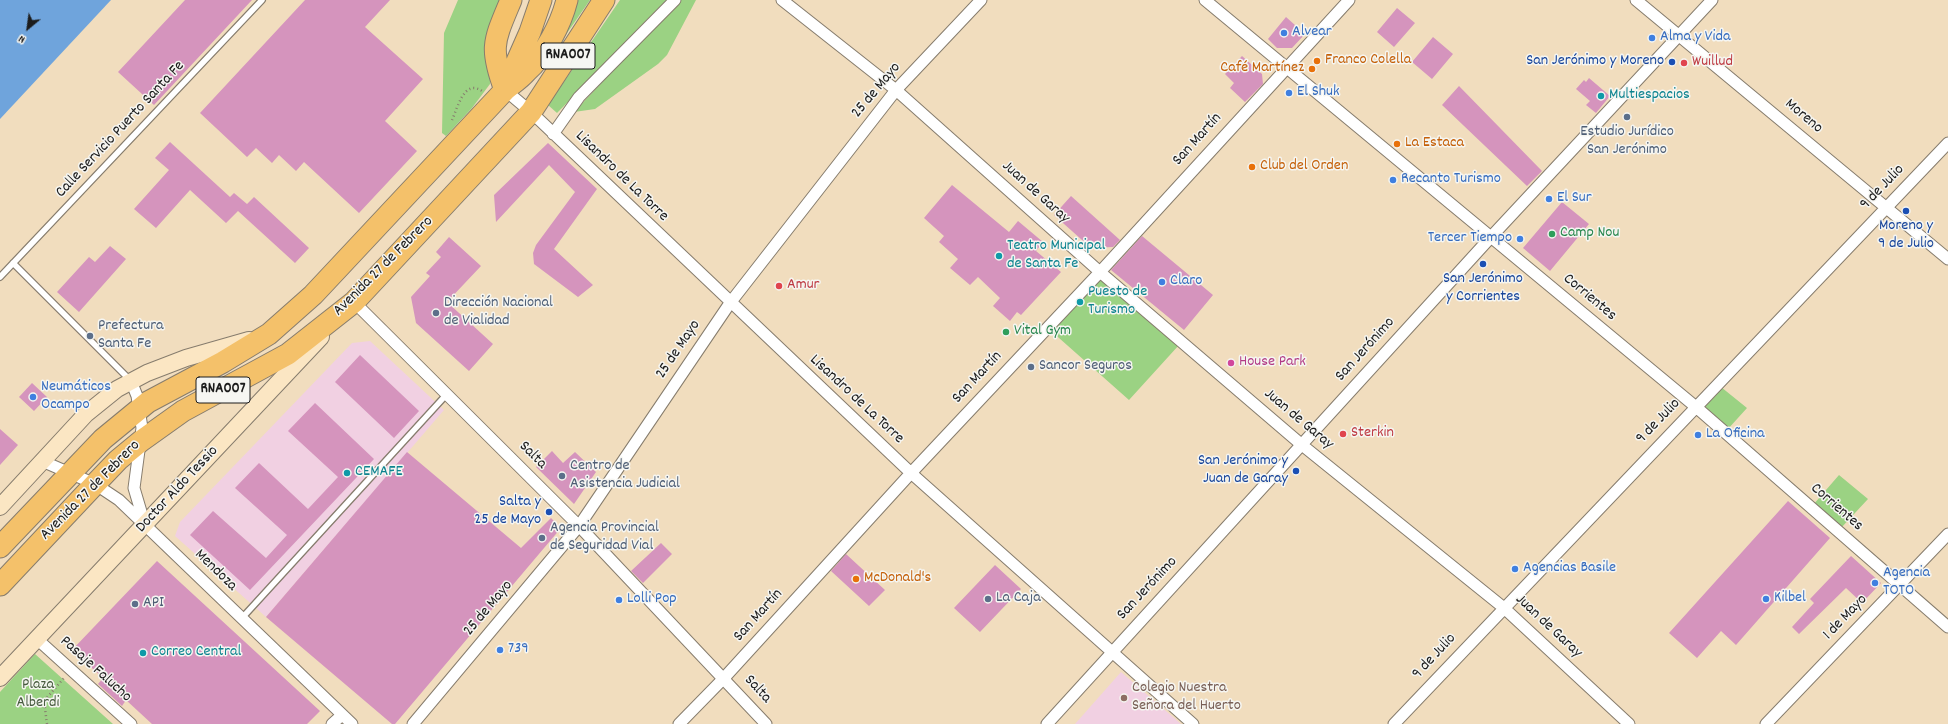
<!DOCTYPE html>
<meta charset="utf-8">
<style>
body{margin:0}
#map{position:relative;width:1948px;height:724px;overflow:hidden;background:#f1ddbe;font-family:Dekko,sans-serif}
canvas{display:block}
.north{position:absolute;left:8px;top:8px;width:40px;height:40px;-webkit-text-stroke:3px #f6f6f2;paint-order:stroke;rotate:209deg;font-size:11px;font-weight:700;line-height:16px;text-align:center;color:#1c1c1c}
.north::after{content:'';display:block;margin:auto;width:14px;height:18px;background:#1c1c1c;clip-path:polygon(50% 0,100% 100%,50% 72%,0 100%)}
</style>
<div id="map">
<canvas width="1948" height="724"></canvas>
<div class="north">N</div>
</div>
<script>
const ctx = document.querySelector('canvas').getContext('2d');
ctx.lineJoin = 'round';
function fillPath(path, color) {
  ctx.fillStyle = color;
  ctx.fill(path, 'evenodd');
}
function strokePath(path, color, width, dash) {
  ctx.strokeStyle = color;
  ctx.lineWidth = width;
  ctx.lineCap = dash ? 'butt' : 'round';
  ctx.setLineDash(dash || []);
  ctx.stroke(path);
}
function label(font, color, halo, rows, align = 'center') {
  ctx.font = font + ' Dekko,sans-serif';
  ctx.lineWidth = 3;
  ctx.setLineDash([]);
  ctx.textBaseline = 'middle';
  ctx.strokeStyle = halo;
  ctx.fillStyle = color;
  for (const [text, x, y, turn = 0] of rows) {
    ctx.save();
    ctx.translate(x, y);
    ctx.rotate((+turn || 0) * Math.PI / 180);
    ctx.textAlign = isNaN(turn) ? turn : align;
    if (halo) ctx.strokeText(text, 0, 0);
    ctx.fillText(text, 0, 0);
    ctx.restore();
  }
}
fillPath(new Path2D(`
 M370 341 444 410 266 617 175 536 180 522 352 343Z
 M1121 672 1181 724H1075Z`), '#f1d0e2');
fillPath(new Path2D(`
 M458 0H502L490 84 472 108 446 136 442 133 444 33Z
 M577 0H590L565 36Z
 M620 0H669L557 113 548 105Z
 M679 0H696L667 55 658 64 595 109 574 112Z
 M1100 276 1179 345 1129 400 1050 330Z
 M1721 387 1747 408 1728 429 1702 407Z
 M1839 475 1868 499 1841 528 1813 505Z
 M35 654 113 724H0V692Z`), '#9bd283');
fillPath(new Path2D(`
 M0 0H111L0 119Z`), '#6fa4dc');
fillPath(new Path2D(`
 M185 0H252L154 105 118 72Z
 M305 0H390L365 27 423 79 385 121 417 151 359 213 304 162 296 171 279 155 272 163 256 148 247 157 200 113Z
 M1397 8 1415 23 1394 47 1377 32Z
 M1286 17 1305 34 1292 48H1277L1268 39Z
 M1433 37 1453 54 1432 79 1412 62Z
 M1242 56 1262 74 1263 84 1245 102 1230 88 1234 83 1225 74Z
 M1589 78 1610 96 1596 113 1586 105 1590 101 1576 89 1584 80 1586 82Z
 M1459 86 1542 171 1527 186 1442 105Z
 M170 142 230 197 234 193 247 204 254 197 309 248 295 263 238 211 226 223 190 190 156 228 134 209 169 170 155 158Z
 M548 143 597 189 554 249 593 285 578 297 534 264 533 253 536 245 575 192 549 165 496 222 494 195Z
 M952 185 1009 232 1018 221 1043 242 1036 251 1061 272 1021 315 1017 312 1010 321 993 306 1000 298 978 277 970 285 950 268 958 259 939 242 944 236 924 218Z
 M1071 196 1120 240 1113 247 1091 248 1054 215Z
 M1562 202 1589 224 1550 271 1523 248Z
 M1142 236 1213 295 1184 330 1111 270Z
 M449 237 481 266 447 302 493 344 469 371 416 323 411 297 430 276 426 273 441 257 436 252Z
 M110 246 126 259 79 312 57 292 89 257 95 262Z
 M360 355 419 411 394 438 335 382Z
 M32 383 47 397 34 411 19 397Z
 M315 403 374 459 250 590 190 535 213 511 266 558 287 535 235 488 259 463 308 509 338 477 288 431Z
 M0 429 18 445 0 465Z
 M552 451 563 463 575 452 596 472 574 504 536 467Z
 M407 452 521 548 551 518 561 528 395 724H392L266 617Z
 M1788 501 1830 538 1736 645 1721 631 1697 658 1669 633Z
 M661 543 672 554 643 583 631 571Z
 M846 554 885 590 869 606 831 571Z
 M1851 556 1881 583 1862 603 1846 588 1799 634 1792 627 1814 603 1810 599Z
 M157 561 320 711 307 724H152L126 700 122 706 98 684 103 678 72 650Z
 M995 565 1021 589 980 632 954 608Z`), '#d594bd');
const lane = new Path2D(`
 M13 263 130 380
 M0 277 262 0
 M242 618 447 394`);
const street = new Path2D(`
 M782 0 896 90 1100 272 1302 445 1504 608 1629 724
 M1205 0 1696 407 1948 627
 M1636 0 1948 259
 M505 90 531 112 911 473 1193 724
 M553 134 579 97 675 0
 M354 302 579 526 766 724
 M131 381 137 396 142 428 134 488 145 525
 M42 461 95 484 119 500 352 724
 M37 639 131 724
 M332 724 342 715
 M413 724 579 526 730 303 896 90 981 0
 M679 724 724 678 911 473 1100 272 1349 0
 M1047 724 1490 238 1712 0
 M1394 724 1948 143
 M1766 724 1948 534`);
const secondary = new Path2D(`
 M0 507 86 414 117 389 147 373 186 358 249 340
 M0 678 321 337`);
const highway = new Path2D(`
 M507 84 530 32 541 0
 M505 90C489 47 494 41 511 0
 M0 547 103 439 148 402 223 362 269 334 313 295 505 90C512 84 520 79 526 72 545 55 561 24 567 0
 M0 585 95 484 118 460 141 441 183 411 288 354 354 302 531 112 604 0`);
strokePath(lane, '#867c6d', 8);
strokePath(street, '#867c6d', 13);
strokePath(secondary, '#867c6d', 18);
strokePath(highway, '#867c6d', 23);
strokePath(new Path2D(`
 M452 120C458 107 464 79 482 91
 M47 724 44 701 64 678`), '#867c6d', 2.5, [1, 3]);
strokePath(lane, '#fff', 5.5);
strokePath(street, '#fff', 11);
strokePath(secondary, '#fbe6c3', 16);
strokePath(highway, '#f4c16a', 21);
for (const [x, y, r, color] of [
 [1284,33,4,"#3f7fe0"],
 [1652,38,4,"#3f7fe0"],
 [1317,61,4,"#e8710a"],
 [1672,62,4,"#1a4fb4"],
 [1684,63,4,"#e0444e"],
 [1312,69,4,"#e8710a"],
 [1289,93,4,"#3f7fe0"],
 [1601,96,4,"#0f9aa8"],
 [1627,117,4,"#5c6f8a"],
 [1397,144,4,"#e8710a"],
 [1252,167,4,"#e8710a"],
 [1393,180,4,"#3f7fe0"],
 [1549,199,4,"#3f7fe0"],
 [1906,211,4,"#1a4fb4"],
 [1552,234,4,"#2e9e5b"],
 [1520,239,4,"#3f7fe0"],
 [999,256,4,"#0f9aa8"],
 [1483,264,4,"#1a4fb4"],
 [1162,282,4,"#3f7fe0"],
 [779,286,4,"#e0444e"],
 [1080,302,4,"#0f9aa8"],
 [436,313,4,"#5c6f8a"],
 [1006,332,4,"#2e9e5b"],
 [90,336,4,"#5c6f8a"],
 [1231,363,4,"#d1479c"],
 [1031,367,4,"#5c6f8a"],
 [33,397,4,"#3f7fe0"],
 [1343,434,4,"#e0444e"],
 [1698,435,4,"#3f7fe0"],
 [1296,471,4,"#1a4fb4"],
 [347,473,4,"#0f9aa8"],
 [562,476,4,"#5c6f8a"],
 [549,512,4,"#1a4fb4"],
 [542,538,4,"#5c6f8a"],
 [1515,569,4,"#3f7fe0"],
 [856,579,4,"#e8710a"],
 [1875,583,4,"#3f7fe0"],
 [988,599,4,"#5c6f8a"],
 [1766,599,4,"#3f7fe0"],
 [619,600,4,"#3f7fe0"],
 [135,604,4,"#5c6f8a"],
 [500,650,4,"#3f7fe0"],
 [143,653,4,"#0f9aa8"],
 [1124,698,4,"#8d6e63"]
]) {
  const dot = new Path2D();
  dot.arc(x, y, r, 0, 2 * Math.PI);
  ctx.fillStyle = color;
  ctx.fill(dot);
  strokePath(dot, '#f6f6f2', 1.5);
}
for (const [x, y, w] of [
 [568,56,54],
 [223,390,54]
]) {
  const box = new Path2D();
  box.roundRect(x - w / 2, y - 13, w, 26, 3);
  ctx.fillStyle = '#f6f6f2';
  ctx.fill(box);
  strokePath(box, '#1c1c1c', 1);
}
label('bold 15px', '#1c1c1c', null, [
 ["RNA007",568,56],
 ["RNA007",223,390]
]);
label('16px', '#366cbe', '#f6f6f2', [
 ["Alvear",1292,33],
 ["Alma y Vida",1660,38],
 ["El Shuk",1297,93],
 ["Recanto Turismo",1401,180],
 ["El Sur",1557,199],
 ["Tercer Tiempo",1512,239,"right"],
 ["Claro",1170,282],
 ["Neumáticos",41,388],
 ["Ocampo",41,406],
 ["La Oficina",1706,435],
 ["Agencias Basile",1523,569],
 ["Agencia",1883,574],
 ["TOTO",1883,592],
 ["Kilbel",1774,599],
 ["Lolli Pop",627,600],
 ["739",508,650]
], 'left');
label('16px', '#c56008', '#f6f6f2', [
 ["Franco Colella",1325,61],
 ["Café Martínez",1304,69,"right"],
 ["La Estaca",1405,144],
 ["Club del Orden",1260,167],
 ["McDonald's",864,579]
], 'left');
label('16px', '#164399', '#f6f6f2', [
 ["San Jerónimo y Moreno",1664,62],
 ["Moreno y",1906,227,"center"],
 ["9 de Julio",1906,245,"center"],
 ["San Jerónimo",1483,280,"center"],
 ["y Corrientes",1483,298,"center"],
 ["San Jerónimo y",1288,462],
 ["Juan de Garay",1288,480],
 ["Salta y",541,503],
 ["25 de Mayo",541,521]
], 'right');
label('16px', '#be3a42', '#f6f6f2', [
 ["Wuillud",1692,63],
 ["Amur",787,286],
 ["Sterkin",1351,434]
], 'left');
label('16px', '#1c1c1c', '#f6f6f2', [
 ["25 de Mayo",877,91,-50],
 ["Moreno",1803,117,40],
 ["Calle Servicio Puerto Santa Fe",121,130,-47],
 ["San Martín",1198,140,-48],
 ["Lisandro de La Torre",621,177,44],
 ["9 de Julio",1883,188,-46],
 ["Juan de Garay",1035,193,42],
 ["Avenida 27 de Febrero",384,267,-45],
 ["Corrientes",1589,298,40],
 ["25 de Mayo",679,350,-56],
 ["San Jerónimo",1366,350,-48],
 ["San Martín",978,378,-47],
 ["Lisandro de La Torre",856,400,43],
 ["Juan de Garay",1298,420,40],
 ["9 de Julio",1659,422,-46],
 ["Salta",532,456,45],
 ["Doctor Aldo Tessio",178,490,-47],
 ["Avenida 27 de Febrero",91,491,-45],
 ["Corrientes",1836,508,41],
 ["Mendoza",215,571,44],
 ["San Jerónimo",1148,589,-47],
 ["25 de Mayo",489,609,-50],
 ["San Martín",759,616,-48],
 ["1 de Mayo",1846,618,-46],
 ["Juan de Garay",1548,627,43],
 ["9 de Julio",1435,657,-47],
 ["Pasaje Falucho",95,670,42],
 ["Salta",757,690,47]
]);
label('16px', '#0d838f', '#f6f6f2', [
 ["Multiespacios",1609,96],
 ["Teatro Municipal",1007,247],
 ["de Santa Fe",1007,265],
 ["Puesto de",1088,293],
 ["Turismo",1088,311],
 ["CEMAFE",355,473],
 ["Correo Central",151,653]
], 'left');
label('16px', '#4e5e75', '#f6f6f2', [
 ["Estudio Jurídico",1627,133,"center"],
 ["San Jerónimo",1627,151,"center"],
 ["Dirección Nacional",444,304],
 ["de Vialidad",444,322],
 ["Prefectura",98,327],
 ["Santa Fe",98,345],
 ["Sancor Seguros",1039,367],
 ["Centro de",570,467],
 ["Asistencia Judicial",570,485],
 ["Agencia Provincial",550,529],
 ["de Seguridad Vial",550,547],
 ["La Caja",996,599],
 ["API",143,604]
], 'left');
label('16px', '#27864d', '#f6f6f2', [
 ["Camp Nou",1560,234],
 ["Vital Gym",1014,332]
], 'left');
label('16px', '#b23c85', '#f6f6f2', [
 ["House Park",1239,363]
], 'left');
label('16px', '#485c40', '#f6f6f2', [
 ["Plaza",38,686],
 ["Alberdi",38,704]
]);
label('16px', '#785e54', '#f6f6f2', [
 ["Colegio Nuestra",1132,689],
 ["Señora del Huerto",1132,707]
], 'left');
</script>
